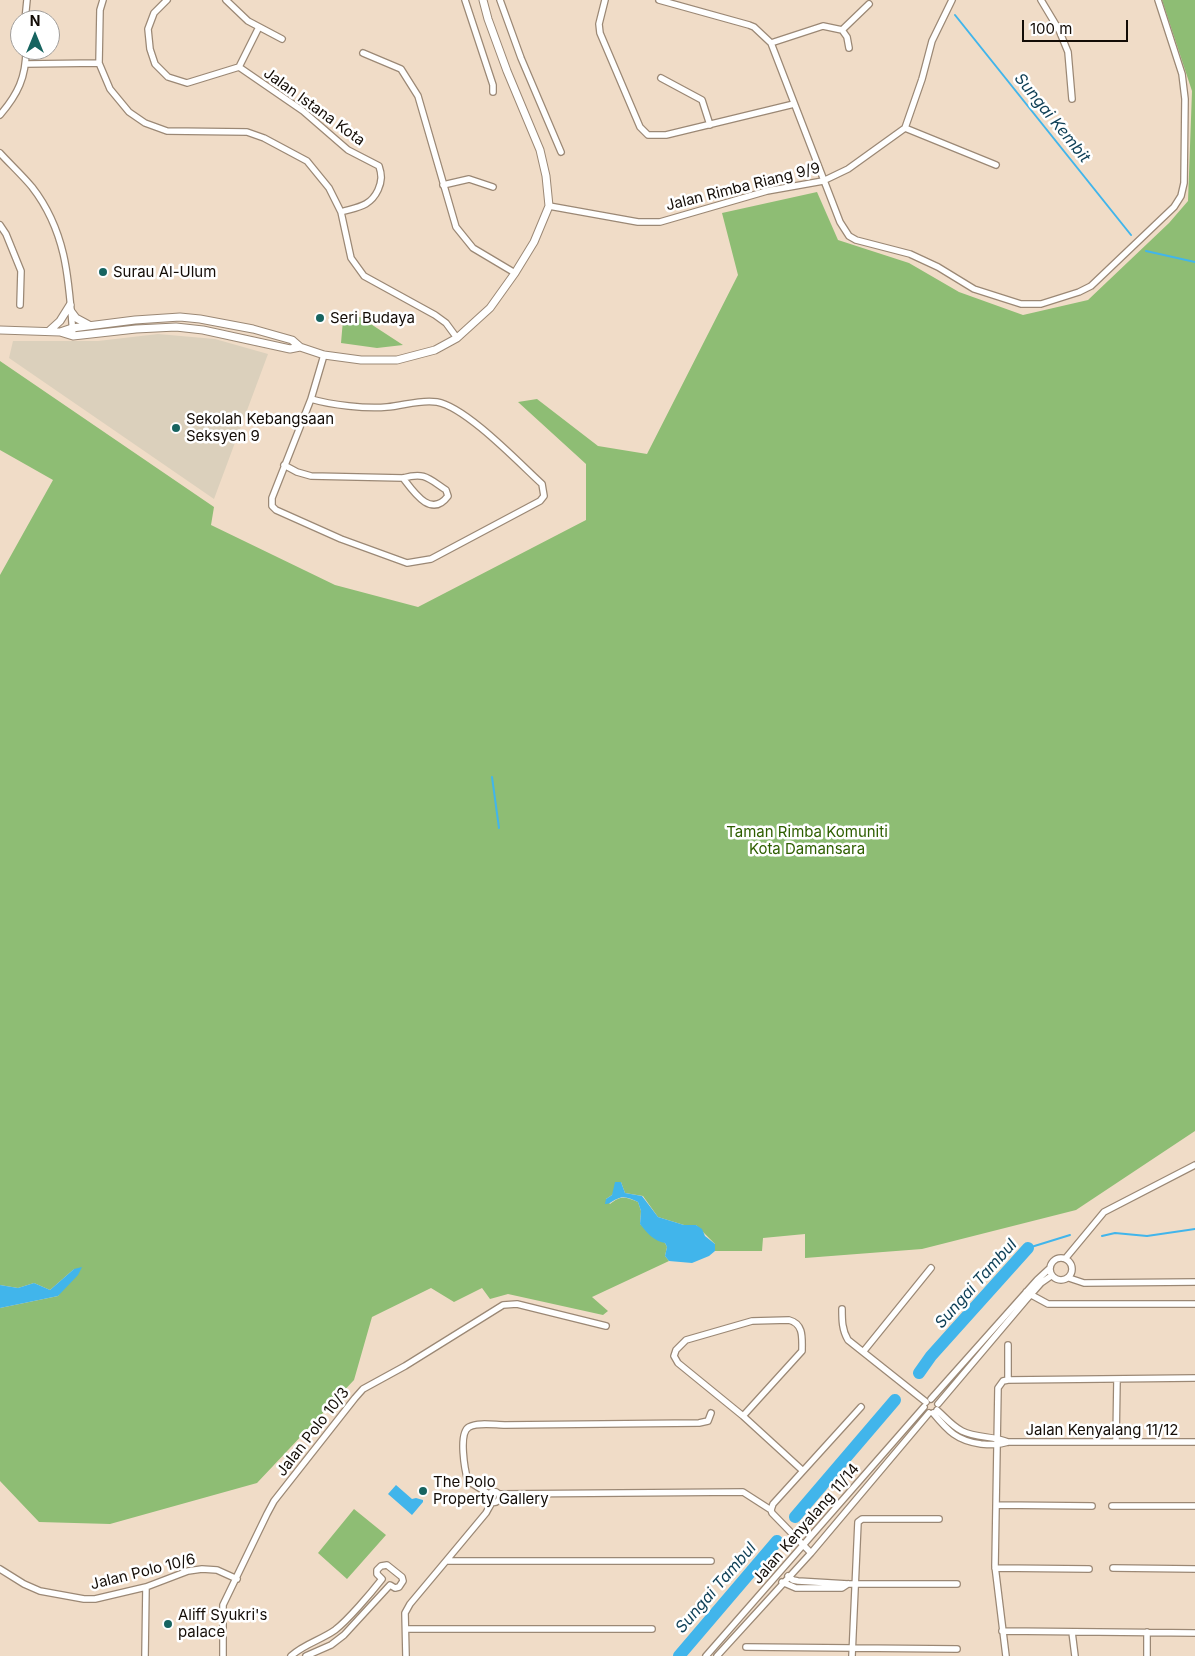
<!DOCTYPE html>
<style>
body{margin:0}
#map{position:relative;width:1195px;height:1656px;overflow:hidden;background:#f0dcc7;font-family:Inter,sans-serif}
canvas{display:block}
.north{position:absolute;left:10px;top:10px;width:50px;height:50px;box-sizing:border-box;background:#fff;border:1px solid #a19e9b;border-radius:50%;rotate:0deg;font-size:14px;font-weight:700;line-height:20px;text-align:center;color:#130c06}
.north::after{content:'';display:block;margin:auto;width:18px;height:22px;background:#176460;clip-path:polygon(50% 0,100% 100%,50% 72%,0 100%)}
.scale{position:absolute;left:1022px;top:20px;width:106px;height:22px;box-sizing:border-box;border:2px solid #130c06;border-top:0;padding-left:6px;font-size:15px;line-height:18px;white-space:nowrap;color:#130c06;-webkit-text-stroke:4px #fff;paint-order:stroke}
</style>
<div id="map">
<canvas width="1195" height="1656"></canvas>
<div class="north">N</div>
<div class="scale">100 m</div>
</div>
<script>
const ctx = document.querySelector('canvas').getContext('2d');
ctx.lineJoin = 'round';
function fillPath(path, color) {
  ctx.fillStyle = color;
  ctx.fill(path, 'evenodd');
}
function strokePath(path, color, width, dash) {
  ctx.strokeStyle = color;
  ctx.lineWidth = width;
  ctx.lineCap = dash ? 'butt' : 'round';
  ctx.setLineDash(dash || []);
  ctx.stroke(path);
}
function label(font, color, halo, rows, align = 'center') {
  ctx.font = font + ' Inter,sans-serif';
  ctx.lineWidth = 5;
  ctx.setLineDash([]);
  ctx.textBaseline = 'middle';
  ctx.strokeStyle = halo;
  ctx.fillStyle = color;
  for (const [text, x, y, turn = 0] of rows) {
    ctx.save();
    ctx.translate(x, y);
    ctx.rotate((+turn || 0) * Math.PI / 180);
    ctx.textAlign = isNaN(turn) ? turn : align;
    if (halo) ctx.strokeText(text, 0, 0);
    ctx.fillText(text, 0, 0);
    ctx.restore();
  }
}
fillPath(new Path2D(`
 M158 334 215 339 268 354 214 499 9 358 13 341H98Z`), '#dbd0bc');
fillPath(new Path2D(`
 M1162 0H1195V1131L1076 1210 922 1249 805 1258V1234L763 1238 762 1251H715V1244L696 1225H684L658 1217 643 1196 625 1193 621 1182 612 1195 606 1199 610 1204C621 1195 626 1197 638 1202L641 1211 640 1224 665 1243 667 1247 665 1256 669 1261 592 1297 608 1311 603 1315 508 1294 490 1299 482 1288 454 1302 431 1288 372 1317 354 1380 257 1483 110 1524 39 1522 0 1481V1308L58 1296 74 1269 50 1290 34 1283 18 1288 0 1285V575L53 480 0 450V361L214 507 211 525 335 585 418 607 586 520V464L518 402 537 399 598 446 647 454 738 275 722 213 817 192 838 240 909 263 959 292 1023 315 1088 300 1169 223 1188 201 1192 91Z
 M360 317 403 345 377 348 341 343 343 320Z
 M354 1509 386 1535 347 1579 318 1553Z`), '#8ebd74');
fillPath(new Path2D(`
 M615 1182H621L625 1193 642 1196 658 1217 684 1225H696L702 1229 705 1236 715 1244V1251L709 1256 692 1263 669 1261 665 1256 667 1247 665 1243C654 1241 647 1233 640 1224L641 1211 638 1202C631 1199 624 1195 617 1199 611 1201 611 1204 605 1204L606 1199 612 1195Z
 M82 1267 78 1275 58 1296 0 1308V1285L18 1288 34 1283 50 1290 74 1269Z
 M396 1485 412 1499 416 1498 423 1500V1502L412 1515 388 1494Z`), '#41b5eb');
strokePath(new Path2D(`
 M955 15 1131 235
 M1146 251 1195 262
 M492 777 499 828
 M1102 1236 1115 1233 1147 1236 1195 1229
 M1028 1248 1070 1235`), '#41b5eb', 2);
strokePath(new Path2D(`
 M919 1373 931 1356 1028 1248
 M795 1517 895 1400
 M679 1656 777 1541`), '#41b5eb', 12);
const minor = new Path2D(`
 M103 0 100 10 99 63 110 89 129 112 145 123 167 131 247 132 264 138 307 161 329 188 341 212 351 258 364 276 435 315 446 323 457 338
 M167 0 154 13 148 29 150 49 155 64 168 77 187 83 239 67 303 111 348 150 379 166C382 175 382 181 378 190 370 207 357 207 341 212
 M226 0 248 21 282 39
 M465 0 493 85V92
 M500 0 521 58 561 152
 M605 0 599 24 600 33 640 127 648 135H666L794 104
 M659 0 749 25 754 27 771 43 840 222 849 236 856 240 910 254 938 267 974 289 1021 304H1041L1079 292 1091 286 1174 207 1181 196 1184 183 1185 99 1182 74 1158 0
 M1041 0 1059 30 1068 52 1072 99
 M25 20 27 0
 M842 30 869 4
 M771 43 823 26 842 30 847 37 849 48
 M363 53 401 69 418 96 456 227 473 248 515 273
 M26 64 99 63
 M239 67 259 27
 M661 78 702 100 710 125
 M0 115C18 94 26 77 26 50
 M905 128 996 165
 M0 153C10 164 22 175 32 187 67 232 69 281 73 336
 M443 185 469 179 493 187
 M549 206 638 222H660L767 191 823 181 848 169 905 128 922 79 932 41 952 0
 M0 225 6 234 21 271 20 305
 M311 399C331 405 366 409 387 407 403 406 420 399 437 402 466 407 519 463 542 484L544 496 540 501 431 559 407 563 341 539 276 510 272 506V498Z
 M311 399 324 355
 M284 465 297 472 311 476 403 478C425 472 428 478 446 490L448 496C431 519 413 491 403 478
 M1050 1269a11 11 0 1 1 22 0a11 11 0 1 1-22 0Z
 M1065 1259 1104 1212 1195 1165
 M1069 1278 1084 1283 1195 1282
 M1026 1292 1048 1304H1195
 M842 1309C842 1320 842 1330 848 1340L926 1402
 M1008 1345V1380
 M863 1352 931 1268
 M931 1399 1037 1280 1050 1268
 M938 1404 1026 1300 1041 1283 1051 1276
 M937 1410C945 1417 952 1426 962 1431 976 1438 993 1436 1008 1442
 M933 1413C948 1431 957 1441 981 1444 992 1445 998 1445 1008 1442H1195
 M743 1416 802 1351C802 1338 804 1324 789 1320L752 1321 686 1340 676 1350 674 1356 678 1363 743 1416 802 1470
 M1116 1442 1117 1380
 M488.5 1497a5.5 5.5 0 1 1 11 0a5.5 5.5 0 1 1-11 0Z
 M489 1494 468 1481C465 1471 458 1433 469 1427 478 1422 495 1425 505 1425L699 1423 708 1421 711 1413
 M499 1494 743 1492 771 1510
 M996 1505 1092 1506
 M1112 1506H1195
 M811 1553 772 1513 771 1510 773 1504 861 1407
 M446 1561 486 1513 492 1502
 M995 1568 1089 1569
 M1113 1568 1195 1569
 M0 1569 24 1584 40 1591 84 1599H95L146 1587 188 1571 202 1569 217 1570 237 1579
 M788 1576 793 1580 798 1581 848 1584H957
 M782 1582 796 1588H842L848 1584
 M406 1629H652
 M1002 1631 1195 1633
 M1072 1632 1075 1656
 M746 1647 957 1649
 M145 1656 146 1587
 M223 1656V1605L267 1514 274 1501 355 1398 363 1389 405 1366 503 1305 517 1304 606 1326
 M291 1656C304 1644 321 1640 335 1630 348 1620 371 1593 382 1579L377 1574V1570L381 1566 387 1565 402 1577 403 1581 399 1587 395 1588 390 1585 344 1635 331 1645 306 1656
 M406 1656 405 1613 410 1604 446 1561H711
 M706 1656 924 1407
 M717 1656 811 1553 929 1413
 M852 1656 858 1522 862 1519H939
 M1006 1656 995 1566 998 1388 1003 1381 1008 1380 1195 1378
 M1147 1656V1632`);
const tertiary = new Path2D(`
 M70 310 76 318 89 325
 M0 330 60 332 72 328 135 320 180 317 200 319 253 329 292 340 300 347 324 355 361 360H397L435 350 457 338 490 308 515 273 534 242 549 206 546 176 540 150 507 71 488 19 483 0
 M49 331 60 321 70 305
 M60 332 73 336 136 329 176 327 203 330 290 349 300 347`);
strokePath(minor, '#9b8875', 8);
strokePath(tertiary, '#9b8875', 9);
strokePath(minor, '#fff', 5.5);
strokePath(tertiary, '#fff', 7);
for (const [x, y, r, color] of [
 [103,272,5,"#176460"],
 [320,318,5,"#176460"],
 [176,428,5,"#176460"],
 [423,1491,5,"#176460"],
 [168,1624,5,"#176460"]
]) {
  const dot = new Path2D();
  dot.arc(x, y, r, 0, 2 * Math.PI);
  ctx.fillStyle = color;
  ctx.fill(dot);
  strokePath(dot, '#fff', 2);
}
label('15px', '#130c06', '#fff', [
 ["Jalan Istana Kota",314,107,36],
 ["Jalan Rimba Riang 9/9",743,187,-14],
 ["Jalan Kenyalang 11/12",1102,1430],
 ["Jalan Polo 10/3",313,1432,-52],
 ["Jalan Kenyalang 11/14",806,1524,-49],
 ["Jalan Polo 10/6",143,1572,-14]
]);
label('15px', '#130c06', '#fff', [
 ["Surau Al-Ulum",113,272],
 ["Seri Budaya",330,318],
 ["Sekolah Kebangsaan",186,419],
 ["Seksyen 9",186,436],
 ["The Polo",433,1482],
 ["Property Gallery",433,1499],
 ["Aliff Syukri's",178,1615],
 ["palace",178,1632]
], 'left');
label('15px', '#2e5e00', '#fff', [
 ["Taman Rimba Komuniti",807,832],
 ["Kota Damansara",807,849]
]);
label('italic 16px', '#0e3f56', '#fff', [
 ["Sungai Kembit",1052,118,51],
 ["Sungai Tambul",976,1284,-48],
 ["Sungai Tambul",716,1588,-49]
]);
</script>
